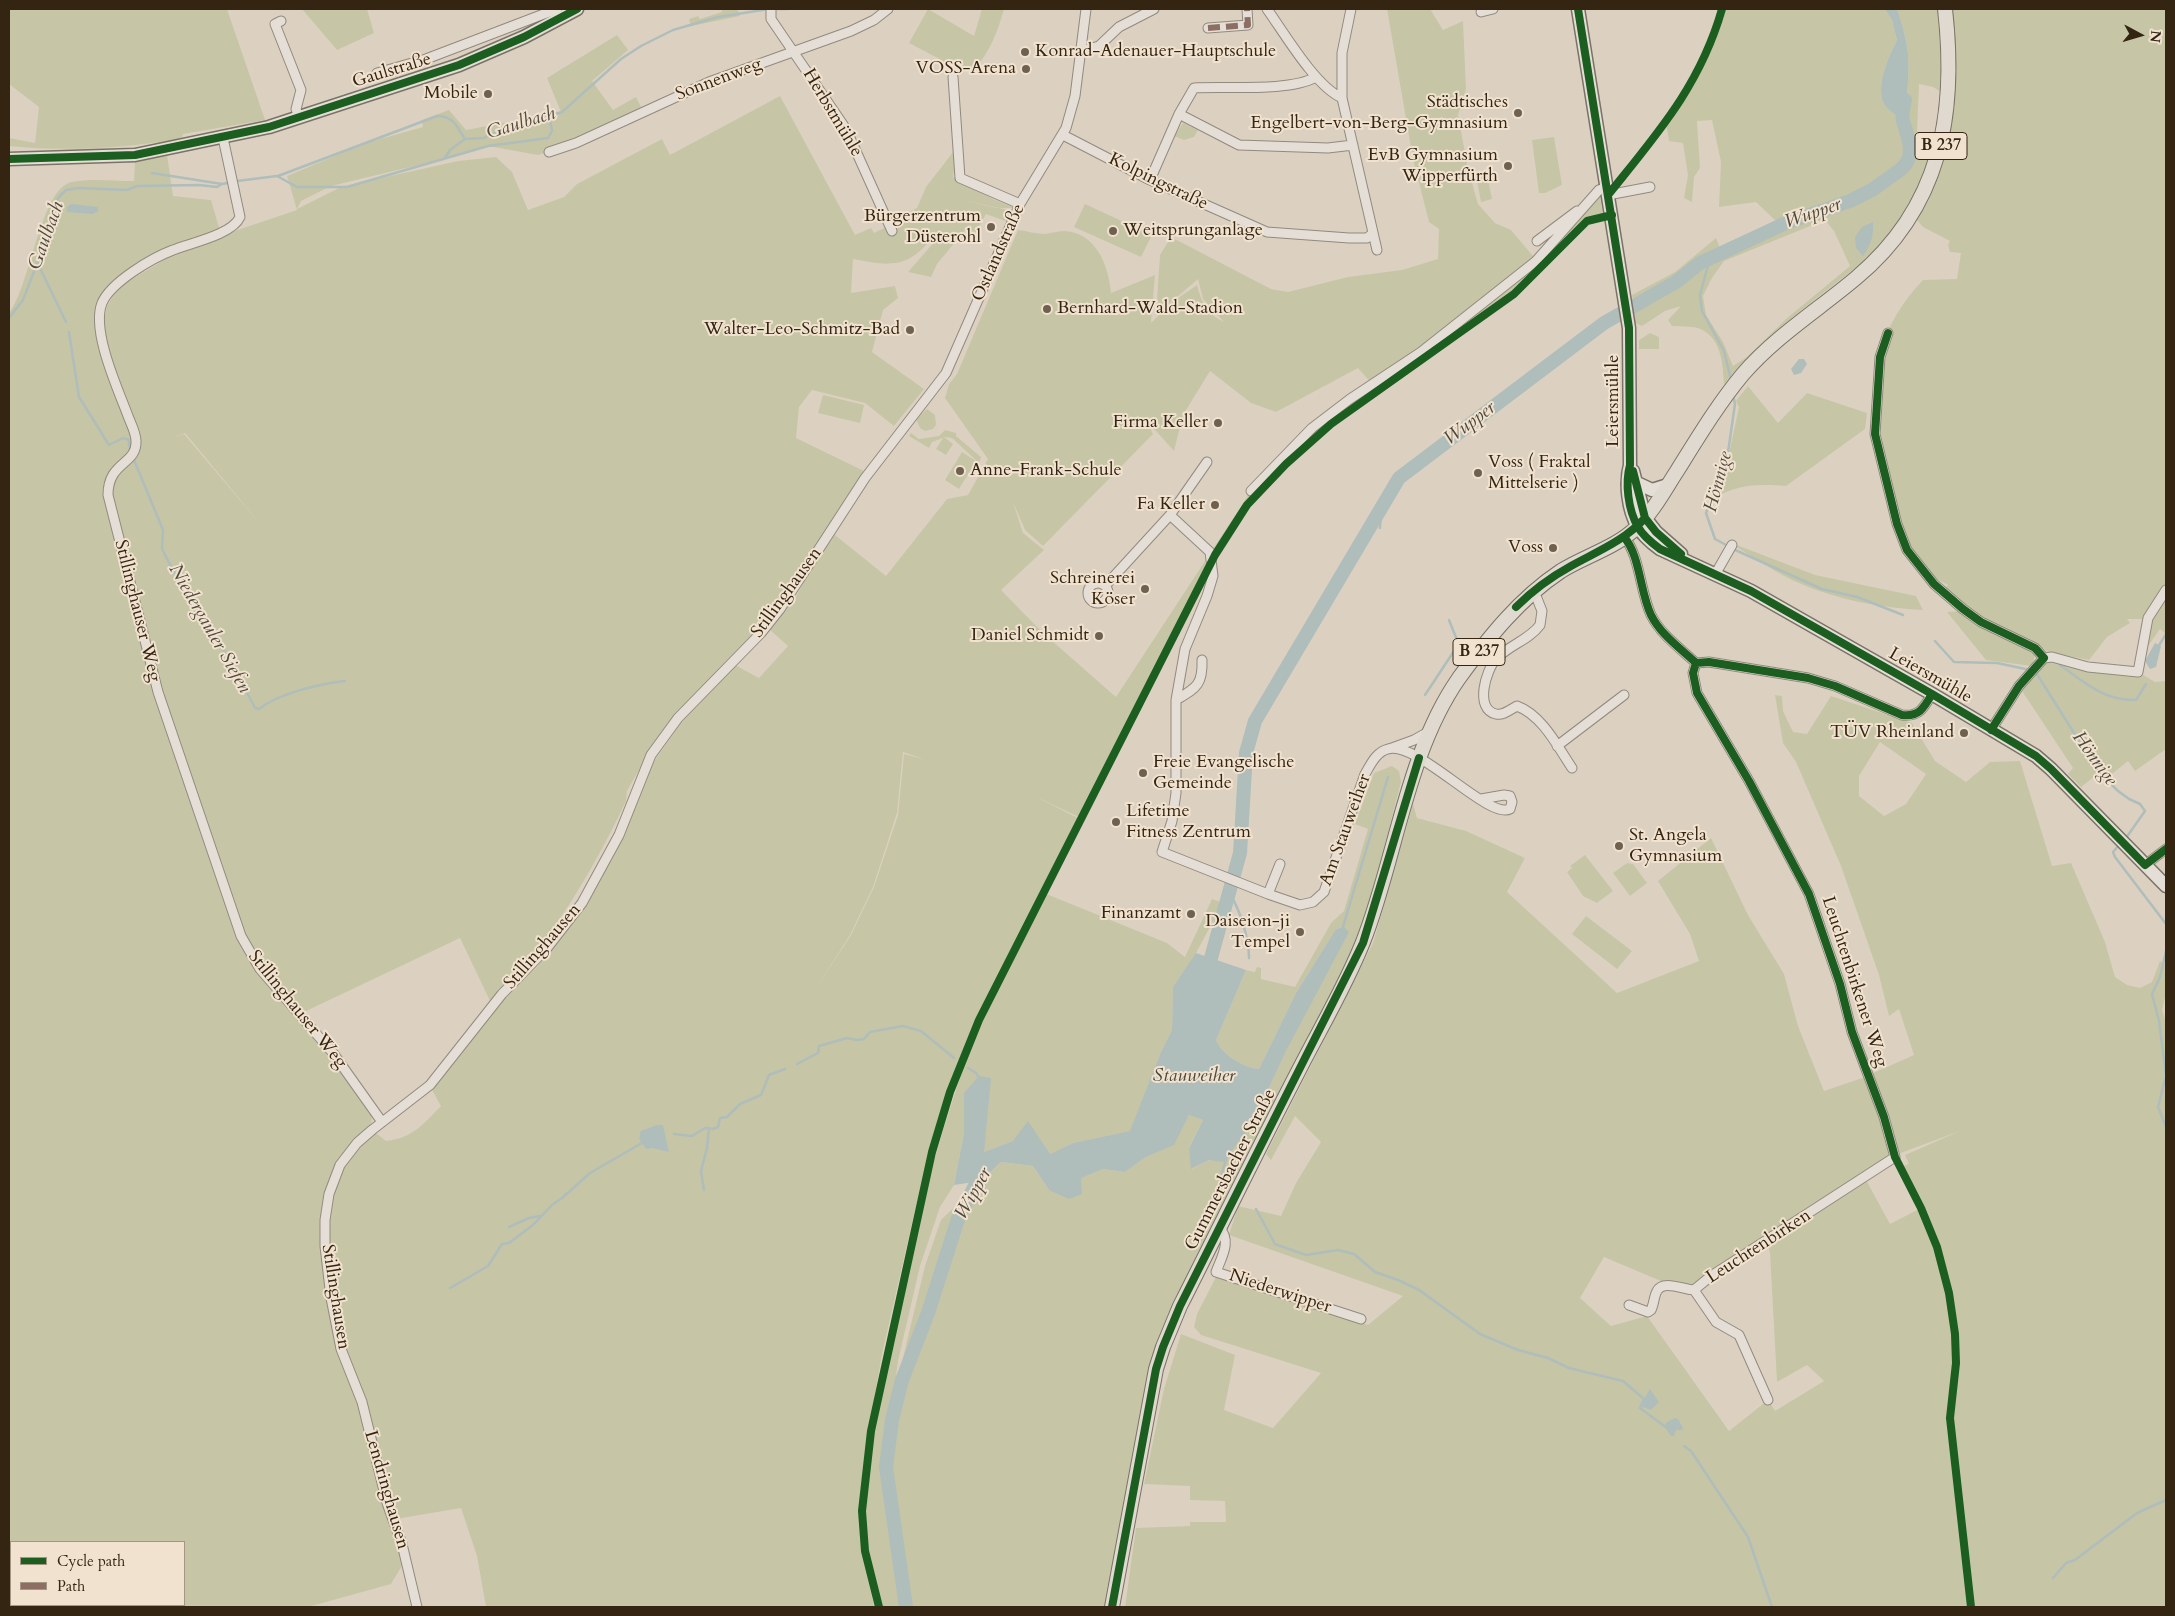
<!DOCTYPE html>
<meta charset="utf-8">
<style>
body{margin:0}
#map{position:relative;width:2175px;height:1616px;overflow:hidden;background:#dcd1c1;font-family:Cardo,serif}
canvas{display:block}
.frame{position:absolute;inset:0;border:10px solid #342512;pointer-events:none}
.legend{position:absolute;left:10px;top:1541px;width:175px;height:65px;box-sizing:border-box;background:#f0e2cf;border:1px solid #a59683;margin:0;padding:6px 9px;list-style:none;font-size:15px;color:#342512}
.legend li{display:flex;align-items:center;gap:10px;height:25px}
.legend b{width:25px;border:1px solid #a59683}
.north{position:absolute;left:2115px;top:10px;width:50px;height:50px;-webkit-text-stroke:4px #f0e2cf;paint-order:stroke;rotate:96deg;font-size:14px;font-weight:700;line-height:20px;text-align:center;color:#342512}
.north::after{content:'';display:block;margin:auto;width:18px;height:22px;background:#342512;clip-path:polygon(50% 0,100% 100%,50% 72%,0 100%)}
</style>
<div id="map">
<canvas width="2175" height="1616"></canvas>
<div class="frame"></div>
<ul class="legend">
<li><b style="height:6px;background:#1b5e20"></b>Cycle path</li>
<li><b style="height:6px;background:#8d6e63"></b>Path</li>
</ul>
<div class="north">N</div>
</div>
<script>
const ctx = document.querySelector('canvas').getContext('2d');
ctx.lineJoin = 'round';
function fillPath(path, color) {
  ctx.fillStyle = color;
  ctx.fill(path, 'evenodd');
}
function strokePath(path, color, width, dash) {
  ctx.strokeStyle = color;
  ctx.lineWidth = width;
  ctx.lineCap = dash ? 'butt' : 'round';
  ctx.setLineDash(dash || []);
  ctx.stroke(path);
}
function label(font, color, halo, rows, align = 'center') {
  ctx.font = font + ' Cardo,serif';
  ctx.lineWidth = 4;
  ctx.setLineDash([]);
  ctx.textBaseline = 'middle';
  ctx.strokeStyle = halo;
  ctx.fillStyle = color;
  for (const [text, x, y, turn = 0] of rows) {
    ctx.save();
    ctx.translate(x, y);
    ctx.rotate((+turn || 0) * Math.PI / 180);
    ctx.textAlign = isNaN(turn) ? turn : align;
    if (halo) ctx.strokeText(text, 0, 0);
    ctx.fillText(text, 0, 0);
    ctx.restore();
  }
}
fillPath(new Path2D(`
 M9 9H227L265 120 183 134 181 139C124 148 67 152 9 146V138L35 143 39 107 9 84Z
 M302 9H367L374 33 337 50Z
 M722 9H740L738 10 740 16 691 26 689 19 698 16 700 19 722 12Z
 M928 9 974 36 982 9H1004C998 31 989 55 972 71L951 65 909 43Z
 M1387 9H1430L1443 30 1463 21 1466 89 1458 115 1468 169 1478 204 1495 223 1511 230 1538 262 1597 196 1600 197 1603 215 1586 218 1515 291 1469 326 1393 376 1294 455 1288 452 1372 384 1358 368 1276 412 1251 403 1210 371 1183 415 1174 451 1146 420 1153 434 1043 546 1025 530 1013 502 1023 533 1044 550 1001 590 1043 633 1116 697 1205 561 1206 568 1149 688 1079 817 1034 796 1078 818 980 1017 960 1071 957 1068 930 1152 915 1210 882 1354 868 1436 860 1494 861 1520 863 1555 874 1607H486L477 1556 461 1508 396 1519C371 1436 339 1352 330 1265 328 1243 326 1220 331 1197 338 1170 355 1151 376 1133L386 1141C413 1138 423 1124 441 1106L432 1090 485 1021 509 992 536 968 573 923 611 857 655 760 682 722 724 674 735 665 759 678 788 646 769 629 796 597 830 531 886 576 947 499 968 495 988 459 945 398 949 384 957 374 1018 230C1027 231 1037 234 1045 234 1052 233 1058 231 1065 231 1097 233 1109 267 1111 293L1155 275 1151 323 1171 303 1197 285C1201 302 1208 315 1224 322L1203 299 1198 279 1156 315 1160 255 1171 237 1271 289 1288 292 1348 277 1402 270 1438 259 1439 229 1429 222 1413 159ZM903 752 924 759 904 754 898 815 874 887 851 935 817 987 850 935 873 887 897 813Z
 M1722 9H1885L1892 20 1897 40C1889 56 1873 90 1886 107 1890 112 1898 116 1902 119L1905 117C1909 71 1913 53 1897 9H1941L1944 53 1943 93 1933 87 1919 84 1917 133 1947 135 1952 76 1949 9H2166V634L2160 629 2143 653 2148 619H2127L2130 623 2107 637 2089 660 2048 652 2035 643 2000 628 1965 607 1945 588 1948 585C1901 564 1882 483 1876 436 1874 423 1877 369 1880 356 1887 326 1902 302 1923 280L1957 279 1961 253 1950 252 1948 245 1950 241 1923 227 1910 212 1879 251H1876C1827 293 1763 333 1724 385 1723 367 1722 341 1704 331 1695 325 1682 327 1672 326L1668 320 1681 306 1665 311 1642 326 1635 323 1632 295 1675 272 1716 238 1722 253 1780 225 1756 202 1719 207 1721 162 1712 120 1697 121 1700 168 1694 177 1692 202 1684 198 1688 175 1683 143 1669 141 1666 122C1692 82 1709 55 1722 9ZM1825 220 1834 231 1850 266 1786 319 1747 357 1733 366 1723 342 1706 315 1703 296 1712 278 1724 261Z
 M617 35 628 50 592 81 613 110 636 97 641 107 629 117 576 143 538 155 488 146 427 163 331 186 301 201 297 209 341 187 458 161 496 157 512 172 528 210 564 197 577 184 662 139 670 155 780 96 855 235 871 228 874 233 884 228 892 229 898 219 917 208 926 187 957 147 953 177 993 199 1015 208H997L962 200 1013 211 1008 222 986 214 976 232 965 230 937 264 931 277 908 272 935 241 931 239C908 269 887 266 853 259L851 293 895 286 898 298 883 310 872 352 924 389 894 426 865 403 812 390 799 407 796 438 864 471 780 603 748 642 684 707 656 740 627 791 626 801C589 879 551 940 491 1003L460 938 304 1012 269 971 266 981 331 1055 372 1117 371 1127 336 1165 321 1247 357 1398 403 1564 391 1584 308 1607H9V313C31 285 40 188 72 182 91 178 114 181 134 181L135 160 167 155 173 196 211 200 220 231 163 255 129 281 184 248 297 210 287 176 366 143 423 127 422 120 449 110 466 130 561 112 547 78ZM118 289 107 306 101 334 138 429 99 335 106 302ZM185 433 262 526 184 434 171 438ZM11 1542H184V1605H11Z
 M1183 123 1198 130 1194 137 1184 140 1174 136Z
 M1554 137 1562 185 1545 193H1539L1532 140Z
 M1487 174 1492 199 1481 202 1476 176Z
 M1085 204 1152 235 1141 257 1074 227Z
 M1650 333 1659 337V349H1639V340Z
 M1748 386 1778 423 1807 393 1867 413 1865 429 1786 486C1756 484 1740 484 1713 498L1729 454 1739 407 1736 401Z
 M823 395 864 405 860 423 818 413Z
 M927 409 935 415 936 425 933 429 925 431 920 428 916 419Z
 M945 430 956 433V436L981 457 979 463 952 438 944 437 953 444 946 455 936 449 943 438 932 442 929 448 909 436 911 433 919 439 939 436Z
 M962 452 976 461 959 489 945 480Z
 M1284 463 1246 504 1216 548 1213 549 1251 491Z
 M1734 544 1815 575 1916 596 1923 610C1882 608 1837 600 1799 583 1778 574 1758 560 1738 548Z
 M1962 611 2029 650 2035 655 2032 666 1986 660 1947 612Z
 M2044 653 2052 663 2138 672 2155 682 2166 681V749L2135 771 2128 761 2102 782 2095 776 2081 787 2068 774 2073 768 2022 691Z
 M1775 695 1782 696 1783 711 1793 732 1807 734 1831 696 1912 723 1935 761 1966 782 1990 762 2020 761 2052 866 2071 863 2105 942 2115 977 2127 985 2140 988 2152 982 2160 961 2166 965V993L2162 1010 2166 1022 2164 1084 2166 1098V1607H1125L1136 1528 1190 1526V1522H1226L1225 1501 1190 1500V1486L1144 1484 1164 1389 1181 1334 1235 1355 1224 1410 1273 1428 1321 1373 1201 1335 1194 1327 1197 1314 1217 1275 1368 1325 1403 1296 1229 1235 1238 1206 1281 1216 1296 1183 1321 1142 1295 1116 1271 1160 1266 1154 1373 943 1413 804 1417 818 1466 831 1525 858 1507 892 1617 993 1699 961 1690 934 1658 881 1711 838 1748 915 1784 974 1798 1026 1824 1091 1865 1077 1883 1117 1891 1155 1884 1162 1694 1286 1668 1284 1604 1257 1580 1298 1611 1326 1647 1316 1729 1431 1768 1400 1775 1411 1824 1381 1807 1365 1777 1382 1770 1253 1767 1241 1865 1178 1890 1224 1921 1208 1903 1166 1909 1164 1905 1155 1960 1131 1898 1154 1871 1074 1914 1055 1899 1009 1889 1016 1879 975 1841 866 1796 762 1783 743ZM1880 742 1926 774 1906 804 1884 816 1859 796V776Z
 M1392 766 1399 771 1401 782 1365 921 1350 955 1165 1325 1151 1373 1108 1607H906L901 1586 888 1467 901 1366 925 1266 941 1220 1001 1162 1033 1166 1049 1190 1103 1169 1125 1172 1146 1157 1173 1145 1189 1115 1203 1120 1189 1147 1192 1169 1209 1160 1223 1161 1251 1126 1343 927 1336 929 1296 993 1259 1069C1244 1068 1221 1054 1216 1040L1246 970 1255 972 1257 967 1261 968V979L1295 987 1331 923 1344 911 1368 829 1355 824 1374 773Z
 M1585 855 1613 891 1597 903 1583 896 1567 872 1572 868 1570 866Z
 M1627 863 1633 864 1647 883 1630 896 1613 873Z
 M1044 893 1167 943 1185 957 1212 899 1223 903 1189 966 1173 987 1172 1030 1161 1052 1131 1131 1073 1143 1050 1154 1013 1141 984 1152 964 1093V1133L954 1185 940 1207 920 1266 898 1361 884 1468 892 1550 902 1607H881C873 1575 866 1544 865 1511 864 1471 875 1429 882 1391 904 1265 935 1141 980 1022 996 977 1026 937 1044 893Z
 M1586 916 1632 951 1617 969 1572 934Z`), '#c6c6a6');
fillPath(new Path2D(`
 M1885 9H1897C1913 54 1909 71 1905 117L1902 119C1898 116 1890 112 1886 107 1873 90 1889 56 1897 40L1892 20Z
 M72 204 98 207V211L93 214 68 212 66 210 68 206Z
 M1873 222C1874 235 1871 245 1863 256L1856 248 1855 237 1862 227Z
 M1799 359H1804L1807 364 1801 373 1794 375 1791 369Z
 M2155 643 2161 646 2156 667 2150 669 2145 661Z
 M1344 927 1349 932 1286 1051 1251 1126 1223 1162 1209 1160 1191 1169 1189 1148 1203 1120 1189 1115 1174 1145 1146 1157 1125 1172 1103 1169 1081 1178 1082 1194 1069 1199 1049 1190 1033 1166 1001 1162 981 1181 954 1185 964 1133V1093L979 1076 991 1078 984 1152 1013 1141 1028 1121 1050 1154 1073 1143 1130 1131 1161 1052 1172 1030 1173 987 1196 953 1246 970 1216 1040C1221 1054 1244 1068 1259 1069L1296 993 1336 929Z
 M657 1125H663L669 1152 652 1148 646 1149C642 1141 637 1142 641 1131Z
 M1650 1389 1659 1402 1651 1410 1640 1406Z
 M1675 1418 1678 1419 1683 1428 1682 1430H1676L1674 1436H1671L1664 1426 1667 1422Z`), '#afbdbb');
strokePath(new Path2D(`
 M774 9H788
 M445 158 450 150 465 139
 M152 173 222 184
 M278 176 437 116C454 116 457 127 465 139L484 138 491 134 513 130 527 122 562 112 621 59 641 46 673 30 718 17 769 9
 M1710 258 1700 295 1702 311 1724 351 1731 380
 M38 264 66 322
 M9 318 23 300 47 238 58 198 66 190 78 188 127 190 137 186 199 185 217 187 222 184 237 181 277 176 297 187H347L488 146 548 138 552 131 549 115
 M69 332 79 397 109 445 123 438 129 440V446
 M134 460 163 530 162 549 176 576 198 606 236 672 255 708 259 709C279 693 320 684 345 681
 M1380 528 1381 509
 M1728 546 1715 539 1706 513 1727 459 1735 404 1733 395
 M1733 549 1822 589 1857 597 1903 615
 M1935 641 1954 662 1997 663 2030 670
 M2158 647 2166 634
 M2060 665C2084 682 2104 701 2136 700L2146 684
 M2035 671 2098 771 2118 791 2129 799 2140 804 2145 811 2126 838
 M1425 695 1454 651 1457 640 1449 620
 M2120 844 2113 852 2115 857 2166 924
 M1230 894C1240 910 1249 938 1249 958
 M1342 930 1388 777
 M2166 951 2160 977 2152 994 2159 1021 2166 1076 2158 1107 2166 1127
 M797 1064 818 1053 819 1046 847 1038 857 1040 864 1039 870 1032 903 1026 921 1031 954 1058
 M968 1068 976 1073 979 1078
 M674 1134 692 1136 705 1128 713 1129 718 1127 720 1118 727 1117 740 1104 761 1095 769 1075 785 1069
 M1220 1180 1228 1152
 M704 1190 701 1171 707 1148 709 1128
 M1256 1209 1275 1244 1306 1255 1338 1250 1354 1254 1375 1272 1398 1280 1419 1290 1480 1334 1518 1350 1548 1358 1569 1368 1623 1381 1644 1399 1640 1408 1667 1428
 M509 1227 529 1218 540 1216
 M450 1288 488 1266 502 1244 509 1243 533 1225 552 1205 562 1198 590 1173 642 1143
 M1684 1446 1691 1451 1748 1537 1772 1607
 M2053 1578 2066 1563 2075 1560 2137 1513 2166 1500`), '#afbdbb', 2.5);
strokePath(new Path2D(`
 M1206 976 1240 853 1246 753 1255 721 1399 478 1604 323 1676 282 1700 263 1786 223 1850 201 1872 190 1900 170C1917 157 1908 137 1903 121 1901 115 1904 107 1905 100
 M906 1607 886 1467 892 1420 902 1380 928 1313 959 1216 986 1165`), '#afbdbb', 14);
const minor = new Path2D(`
 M771 9V19L846 129 892 231
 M1267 9C1285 34 1315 86 1342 98
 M1351 9 1342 53V98L1377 250
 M1481 12 1493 9
 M281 21 275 24 301 90 296 109 299 118
 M1208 28 1248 25 1247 9
 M1080 51 1099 46 1119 27 1154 9
 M377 73 426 59 557 9
 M953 77 960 178 1020 204
 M1179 114 1194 88C1225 86 1290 92 1316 77
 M1063 135 1150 180 1267 232 1349 238H1367L1372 234
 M223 138 240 217C232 235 190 243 173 250 152 258 111 282 102 303 91 331 118 389 128 416 131 424 136 433 136 441 137 465 108 461 108 495L158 692 241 936 260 969 333 1053 382 1122
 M549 152 576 143 709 82 851 31 874 20 888 9
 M1150 180 1179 114 1239 145 1328 148 1353 145
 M1608 195 1650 187
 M1537 241 1577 211
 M1888 333 1880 357 1875 434 1897 524 1907 550 1934 584 1963 609 1981 622 2035 648 2044 658
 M1251 491 1312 428 1350 399 1421 352 1536 261 1599 190 1607 187
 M1170 515 1207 462
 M1624 537C1640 555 1640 592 1651 615 1661 635 1680 648 1696 663
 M1716 573 1732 545
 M1088 593a10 10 0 1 1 20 0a10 10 0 1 1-20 0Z
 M1105 586 1170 515 1210 552 1213 576 1207 596 1185 649 1176 700V793L1172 821 1162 852 1268 894 1300 905 1313 902 1324 892 1365 774C1371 764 1376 752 1388 749 1417 740 1488 820 1510 809L1512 802 1510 796 1504 795 1481 799
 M1534 591 1542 611 1540 625C1529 640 1509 645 1496 659 1486 670 1474 709 1496 714 1503 716 1511 709 1517 706 1542 715 1558 747 1572 768
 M2044 658 2052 657 2088 667 2138 672 2148 618 2166 590
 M1696 663 1709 662 1808 678 1835 686 1902 715C1919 717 1924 708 1932 694
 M1176 700C1196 688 1203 685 1202 660
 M1991 730 2019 686 2044 658
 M1557 746 1624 695
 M1392 748 1414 740 1430 731
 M2145 865 2166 849
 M1268 894 1280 864
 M1219 1227C1232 1241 1222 1256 1216 1272L1361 1319
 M1694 1290 1716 1322 1739 1335 1768 1400
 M1629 1305 1648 1312 1651 1310C1654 1304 1654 1296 1657 1291 1663 1279 1684 1290 1694 1290L1711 1276 1895 1157 1884 1117 1852 1032 1840 984 1809 894 1749 781 1697 693 1693 673 1696 663
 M417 1607 402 1544 387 1503 362 1402 341 1349 331 1298 325 1246V1220L329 1194 340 1165 357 1143 372 1130 430 1085 502 994 547 948 582 903 619 835 651 755 678 718 761 633 780 609 865 478 946 373 1020 204 1066 128 1075 96 1086 9`);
const secondary = new Path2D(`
 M1578 9 1629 328 1630 465C1625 483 1628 510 1638 527 1643 536 1652 543 1660 549L1751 591 1932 694 2036 756 2051 769 2166 886
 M9 159 135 155 269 127 459 65 524 37 577 9
 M1633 471 1645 518 1656 532 1681 554
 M1635 482 1652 490 1668 485`);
const primary = new Path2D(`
 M1112 1607 1156 1369 1163 1347 1180 1306C1220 1227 1259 1147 1300 1068 1321 1027 1346 985 1363 942 1396 858 1406 754 1459 678 1489 637 1519 599 1561 571 1585 556 1615 548 1636 528 1653 512 1664 491 1677 471 1697 439 1718 404 1743 374 1776 336 1818 310 1856 278 1941 207 1957 114 1945 9`);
strokePath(minor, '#928a7e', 11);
strokePath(secondary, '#7a7267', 15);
strokePath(primary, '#7a7267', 16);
strokePath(minor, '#e4ded6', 9);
strokePath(secondary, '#e4ded6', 12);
strokePath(primary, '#dfd9cf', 14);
strokePath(new Path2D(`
 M1208 28 1248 25 1247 9`), '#8d6e63', 6, [12, 6]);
strokePath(new Path2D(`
 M1578 9 1629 328 1630 465C1625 483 1628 510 1638 527 1643 536 1652 543 1660 549L1751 591 1932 694 2036 756 2051 769 2145 865 2166 849
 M9 159 135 155 269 127 459 65 524 37 577 9
 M1608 195C1657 134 1700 86 1722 9
 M1888 333 1880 357 1875 434 1897 524 1907 550 1934 584 1963 609 1981 622 2035 648 2044 658 2019 686 1991 730
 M1633 471 1645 518 1656 532 1681 554
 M1624 537C1640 555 1640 592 1651 615 1661 635 1680 648 1696 663
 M1516 607C1532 591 1551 577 1571 566 1598 551 1624 541 1645 518
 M1696 663 1693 673 1697 693 1749 781 1809 894 1840 984 1852 1032 1884 1117 1895 1157 1921 1208 1937 1247 1949 1293 1955 1334 1956 1363 1950 1418 1971 1607
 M1696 663 1709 662 1808 678 1835 686 1902 715C1919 717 1924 708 1932 694
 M879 1607 865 1551 862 1511 871 1431 932 1152 950 1092 979 1020 1215 555 1247 505 1286 464 1331 424 1514 294 1587 221 1612 215
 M1112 1607 1156 1369 1163 1347 1180 1306 1363 943 1419 758`), '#1b5e20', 8);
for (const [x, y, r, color] of [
 [1025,52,5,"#6f614f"],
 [1026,69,5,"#6f614f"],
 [488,94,5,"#6f614f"],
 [1518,113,5,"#6f614f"],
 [1508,166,5,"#6f614f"],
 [991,227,5,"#6f614f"],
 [1113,231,5,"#6f614f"],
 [1047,309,5,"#6f614f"],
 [910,330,5,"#6f614f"],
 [1218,423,5,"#6f614f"],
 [960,471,5,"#6f614f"],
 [1478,473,5,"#6f614f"],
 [1215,505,5,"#6f614f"],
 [1553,548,5,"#6f614f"],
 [1145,589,5,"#6f614f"],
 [1099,636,5,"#6f614f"],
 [1964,733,5,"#6f614f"],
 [1143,773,5,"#6f614f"],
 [1116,822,5,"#6f614f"],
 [1619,846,5,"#6f614f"],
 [1191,914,5,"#6f614f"],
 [1300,932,5,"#6f614f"]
]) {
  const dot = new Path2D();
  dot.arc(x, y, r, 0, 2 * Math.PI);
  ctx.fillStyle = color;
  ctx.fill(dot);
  strokePath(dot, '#f0e2cf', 2);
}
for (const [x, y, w] of [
 [1941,146,52],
 [1479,652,52]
]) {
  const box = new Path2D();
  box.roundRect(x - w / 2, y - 13.5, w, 27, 4);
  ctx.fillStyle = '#f0e2cf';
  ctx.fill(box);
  strokePath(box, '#342512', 1);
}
label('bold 16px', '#342512', null, [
 ["B 237",1941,146],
 ["B 237",1479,652]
]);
label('18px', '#342512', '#f0e2cf', [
 ["Konrad-Adenauer-Hauptschule",1035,52,"left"],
 ["VOSS-Arena",1016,69],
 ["Mobile",478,94],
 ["Städtisches",1508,103],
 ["Engelbert-von-Berg-Gymnasium",1508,124],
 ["EvB Gymnasium",1498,156],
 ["Wipperfürth",1498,177],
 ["Bürgerzentrum",981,217],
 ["Düsterohl",981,238],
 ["Weitsprunganlage",1123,231,"left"],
 ["Bernhard-Wald-Stadion",1057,309,"left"],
 ["Walter-Leo-Schmitz-Bad",900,330],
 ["Firma Keller",1208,423],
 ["Voss ( Fraktal",1488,463,"left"],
 ["Mittelserie )",1488,484,"left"],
 ["Anne-Frank-Schule",970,471,"left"],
 ["Fa Keller",1205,505],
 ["Voss",1543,548],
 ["Schreinerei",1135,579],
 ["Köser",1135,600],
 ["Daniel Schmidt",1089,636],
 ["TÜV Rheinland",1954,733],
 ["Freie Evangelische",1153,763,"left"],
 ["Gemeinde",1153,784,"left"],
 ["Lifetime",1126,812,"left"],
 ["Fitness Zentrum",1126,833,"left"],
 ["St. Angela",1629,836,"left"],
 ["Gymnasium",1629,857,"left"],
 ["Finanzamt",1181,914],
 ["Daiseion-ji",1290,922],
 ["Tempel",1290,943]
], 'right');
label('18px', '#342512', '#f0e2cf', [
 ["Gaulstraße",392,71,-17],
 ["Sonnenweg",719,80,-21],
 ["Herbstmühle",832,113,59],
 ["Kolpingstraße",1158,182,26],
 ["Ostlandstraße",999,253,-66],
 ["Leiersmühle",1614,401,-90],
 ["Stillinghausen",787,593,-54],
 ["Stillinghauser Weg",137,611,76],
 ["Leiersmühle",1930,676,30],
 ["Am Stauweiher",1346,830,-70],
 ["Stillinghausen",543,947,-49],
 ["Leuchtenbirkener Weg",1854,982,72],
 ["Stillinghauser Weg",297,1010,51],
 ["Gummersbacher Straße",1231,1170,-63],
 ["Leuchtenbirken",1759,1247,-33],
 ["Niederwipper",1280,1292,18],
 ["Stillinghausen",335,1297,81],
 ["Lendringhausen",386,1490,74]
]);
label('italic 19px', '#4e493c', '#f0e2cf', [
 ["Gaulbach",521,124,-17],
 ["Wupper",1813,214,-19],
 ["Gaulbach",47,236,-70],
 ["Wupper",1470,424,-37],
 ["Hönnige",1719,482,-75],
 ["Niedergauler Siefen",209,629,60],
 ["Hönnige",2094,759,54],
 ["Stauweiher",1194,1077],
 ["Wipper",974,1194,-61]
]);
</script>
